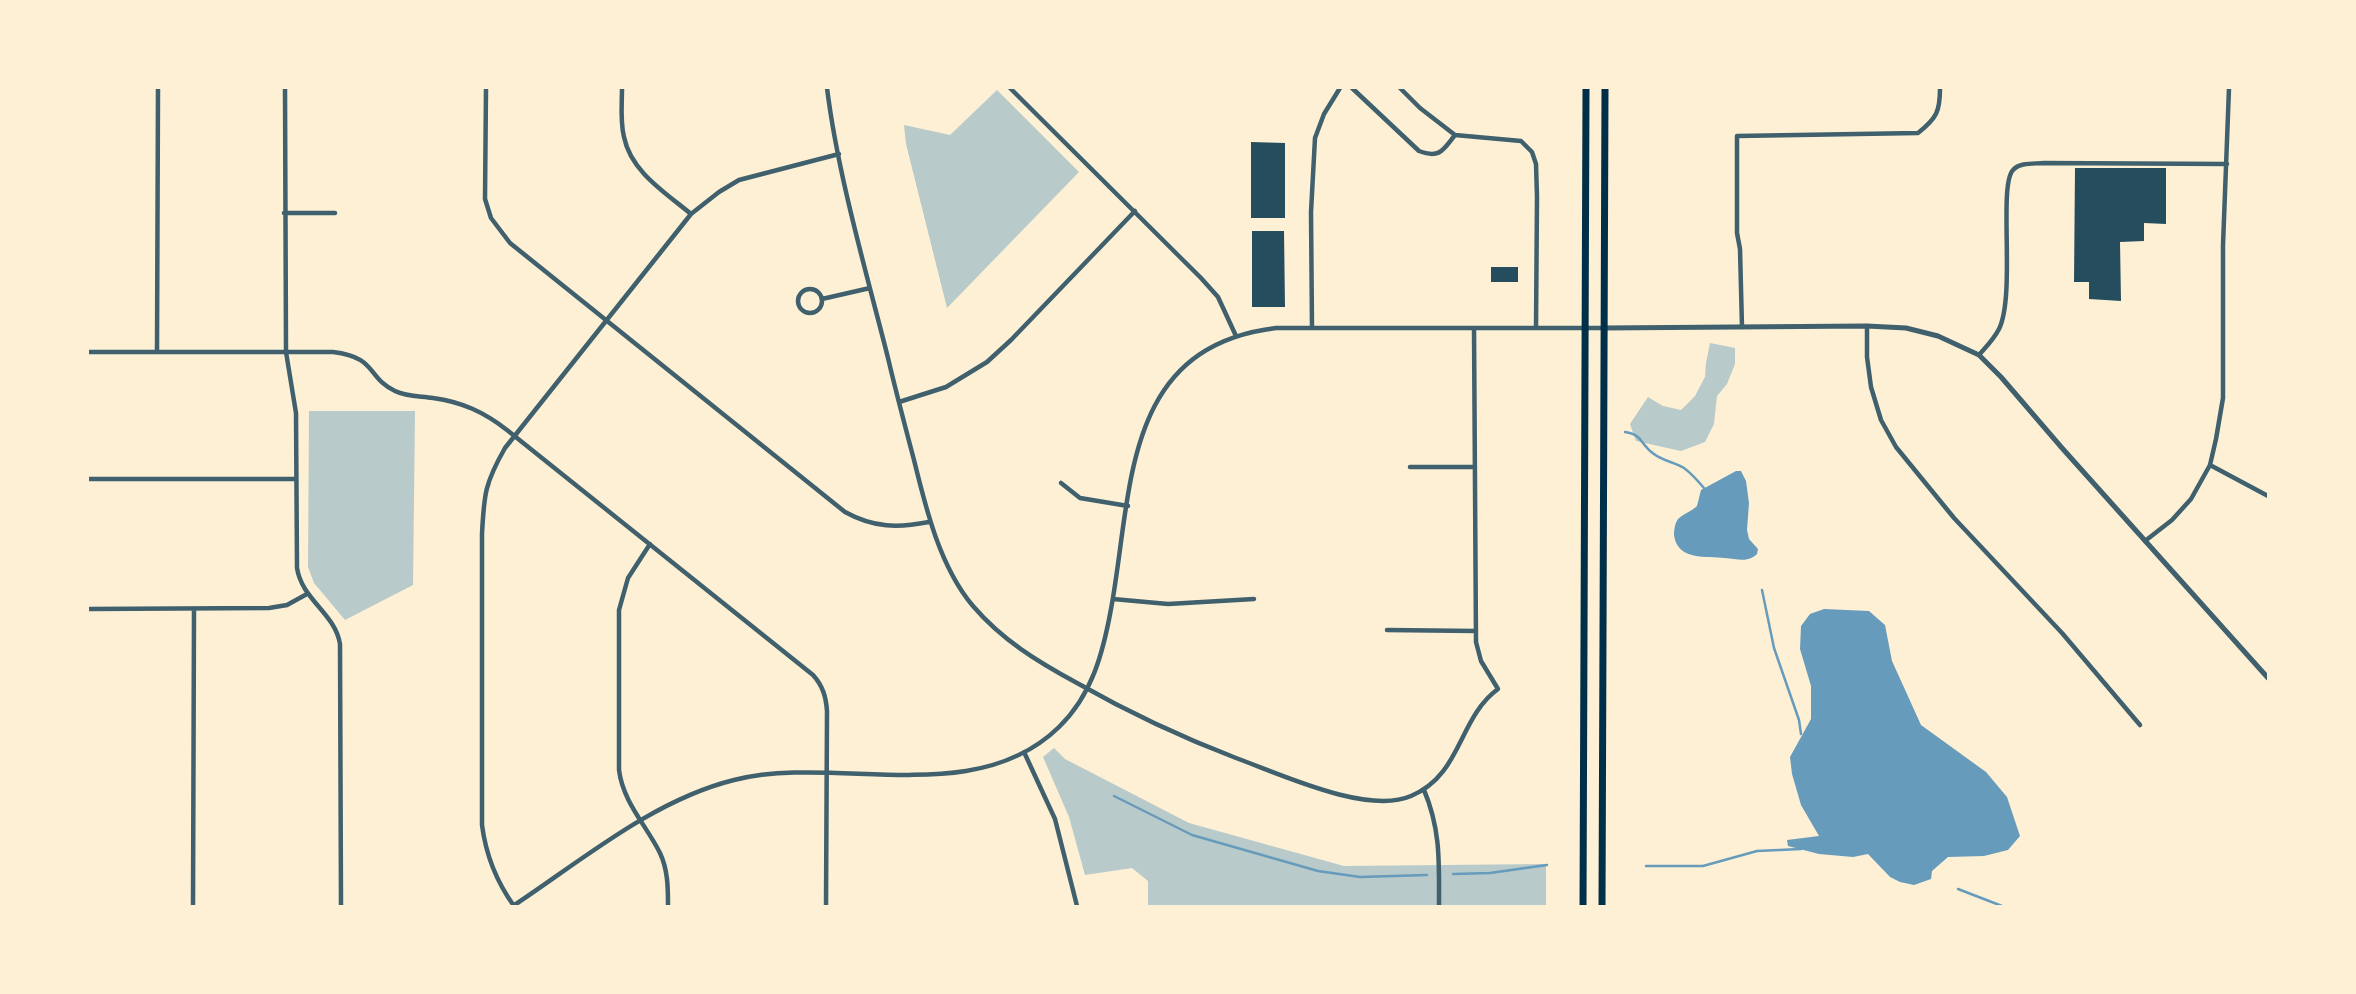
<!DOCTYPE html>
<style>
body{margin:0}
#map{position:relative;width:2356px;height:994px;overflow:hidden;background:#fdf0d5;font-family:"Exo 2",sans-serif}
canvas{display:block}
.frame{position:absolute;inset:0;border:89px solid #fdf0d5;pointer-events:none}
</style>
<div id="map">
<canvas width="2356" height="994"></canvas>
<div class="frame"></div>
</div>
<script>
const ctx = document.querySelector('canvas').getContext('2d');
ctx.lineJoin = 'round';
function fillPath(path, color) {
  ctx.fillStyle = color;
  ctx.fill(path, 'evenodd');
}
function strokePath(path, color, width, dash) {
  ctx.strokeStyle = color;
  ctx.lineWidth = width;
  ctx.lineCap = dash ? 'butt' : 'round';
  ctx.setLineDash(dash || []);
  ctx.stroke(path);
}
fillPath(new Path2D(`
 M997 90 1079 172 947 308 906 144 904 125 950 135Z
 M1710 343 1735 348V364L1727 384 1717 396 1714 424 1705 442 1681 451 1636 441 1630 424 1648 397 1663 406 1681 410 1695 396 1705 377 1706 363Z
 M309 411H415L413 585 345 620 314 583 308 567Z
 M1054 748 1065 759 1189 823 1344 866 1546 864V906H1148V881L1132 868 1085 875 1069 817 1043 757Z`), '#b9caca');
fillPath(new Path2D(`
 M1736 471H1741L1746 481 1749 503 1747 530 1749 539 1758 549 1757 554C1748 563 1737 559 1725 558 1707 556 1677 561 1674 535 1674 530 1675 523 1678 519 1683 514 1692 511 1697 506L1701 490Z
 M1824 609 1869 611 1885 625 1892 661 1921 725 1986 772 2007 797 2020 836 2008 850 1984 856 1948 857 1932 871 1931 879 1914 885 1900 882 1890 877 1868 854 1853 857 1819 854 1788 846 1787 840 1819 836 1801 805 1792 774 1790 757 1811 719V686L1800 649 1801 626 1810 614Z`), '#669bbc');
strokePath(new Path2D(`
 M1625 432C1644 435 1640 445 1654 454 1663 461 1674 462 1684 468 1691 473 1698 481 1704 488
 M1762 590 1774 648 1799 720 1801 734
 M1114 796 1192 835 1318 871 1360 877 1427 875
 M1646 866H1703L1757 851 1801 849
 M1453 874 1490 873 1547 865
 M1958 889 2002 906`), '#669bbc', 2.5);
fillPath(new Path2D(`
 M1251 142 1285 143V218H1251Z
 M2075 168H2166V224L2144 223V241L2120 242 2121 301 2089 299V282H2074Z
 M1252 231H1284L1285 307H1252Z
 M1491 267H1518V282H1491Z`), '#264d5e');
strokePath(new Path2D(`
 M285 88 286 352 296 413 297 568C302 600 335 613 340 644L341 906
 M486 88 485 199 491 218 510 243 845 512C874 528 898 528 929 522
 M622 88C622 104 620 121 624 137 631 172 666 193 691 214
 M827 88C838 176 866 271 888 358 896 392 905 426 914 460 926 509 940 567 973 606 1002 640 1038 662 1077 683 1128 712 1181 737 1236 758 1280 774 1367 815 1411 796 1462 775 1458 718 1498 689L1481 661 1476 642 1474 328
 M1010 88 1201 278 1218 297 1236 336
 M1352 88 1419 151C1440 159 1443 150 1455 135
 M1400 88 1420 108 1455 135 1521 141 1532 152 1536 164 1537 197 1536 328
 M284 213H335
 M798 301a12 12 0 1 1 24 0a12 12 0 1 1-24 0Z
 M822 299 870 288
 M1867 326V357L1871 387 1881 420 1896 447 1954 518 2062 633 2140 725
 M1742 327 1740 249 1737 233V136L1918 133C1937 118 1940 111 1940 88
 M1312 328 1311 212 1315 138 1324 114 1340 88
 M157 351 158 88
 M88 352H333C377 357 367 378 395 391 407 397 421 396 433 398 462 402 484 412 507 430L813 675C823 686 826 697 827 711L826 906
 M1979 355C1986 347 1994 339 1999 329 2016 294 1998 186 2013 170 2020 162 2034 164 2044 163L2227 164
 M899 402 946 387 987 362 1011 340 1135 211
 M2210 465 2268 496
 M1410 467H1475
 M88 479H296
 M1061 483 1080 498 1128 506
 M2145 541 2172 520 2191 499 2210 465 2216 439 2223 398V245L2229 88
 M650 544 628 578 619 610V770C623 802 646 825 660 853 668 870 668 888 668 906
 M1113 599 1168 604 1254 599
 M88 609 269 608 287 605 307 594
 M1387 630 1476 631
 M1024 752 1055 819 1077 906
 M1424 790C1441 830 1439 864 1439 906
 M193 906 194 609
 M513 906C581 861 653 800 734 780 837 754 974 810 1059 727 1092 695 1103 653 1111 609 1133 491 1121 347 1276 328H1603
 M514 906C496 881 486 856 482 825V534C484 494 485 483 505 448L691 214 719 192 739 180 839 154`), '#3f606c', 4.5);
strokePath(new Path2D(`
 M1603 328 1867 326 1906 328 1938 336 1979 355 2001 377 2062 448 2268 678`), '#3f606c', 5);
strokePath(new Path2D(`
 M1583 906 1586 88
 M1602 906 1605 88`), '#003049', 7);
</script>
